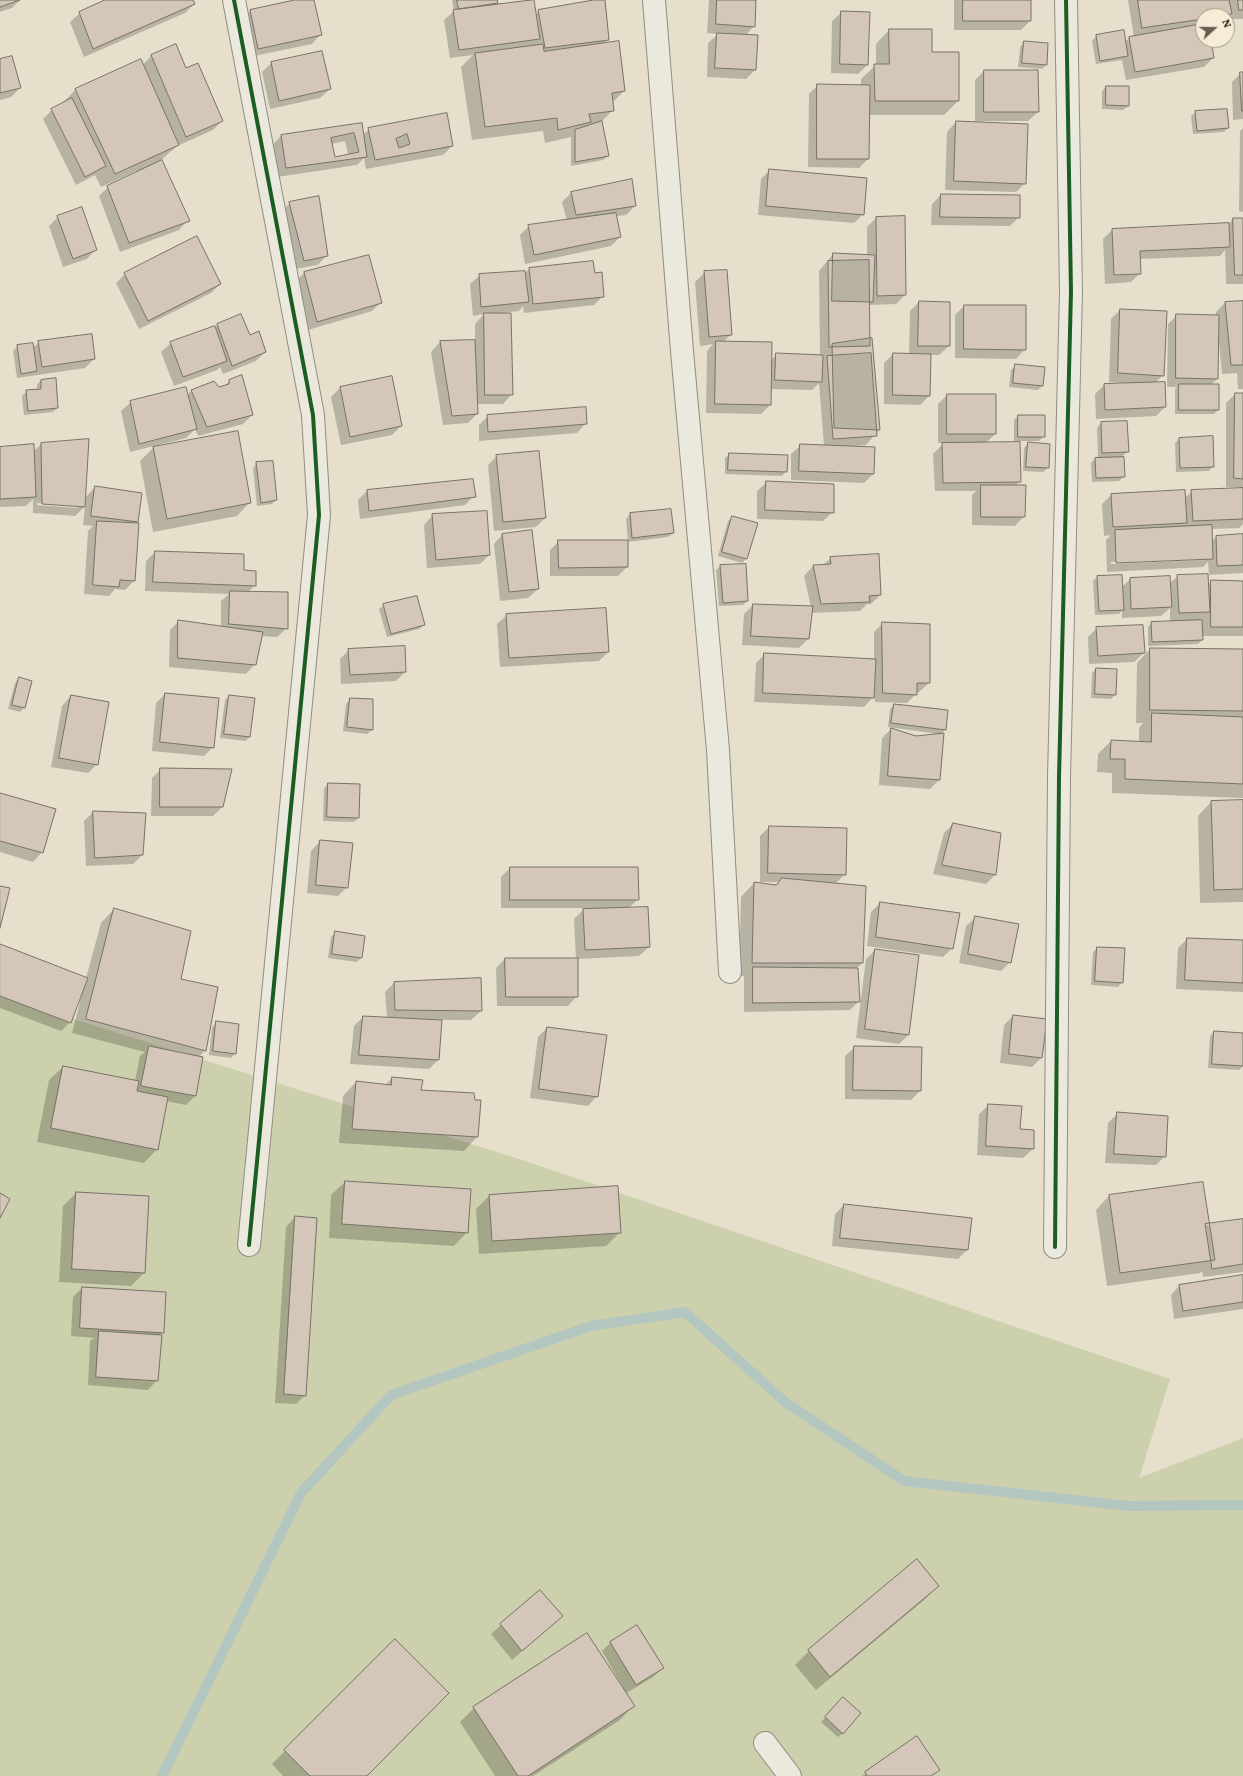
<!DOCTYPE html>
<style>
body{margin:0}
#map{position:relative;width:1243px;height:1776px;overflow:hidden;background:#e6dfcc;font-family:Vollkorn,serif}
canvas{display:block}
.north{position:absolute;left:1195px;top:8px;width:40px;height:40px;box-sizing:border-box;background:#f6edd7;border:1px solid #a29787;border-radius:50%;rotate:69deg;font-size:11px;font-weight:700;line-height:16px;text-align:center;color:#23160e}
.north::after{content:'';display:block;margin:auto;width:14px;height:18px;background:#675c50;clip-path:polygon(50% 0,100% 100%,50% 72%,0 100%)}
</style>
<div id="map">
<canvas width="1243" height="1776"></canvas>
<div class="north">N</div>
</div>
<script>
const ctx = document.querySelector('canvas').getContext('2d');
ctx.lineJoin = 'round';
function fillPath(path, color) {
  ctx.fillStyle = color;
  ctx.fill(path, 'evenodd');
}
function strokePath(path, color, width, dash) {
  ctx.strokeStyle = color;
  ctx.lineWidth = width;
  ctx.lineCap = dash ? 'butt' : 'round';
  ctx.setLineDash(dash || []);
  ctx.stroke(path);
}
fillPath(new Path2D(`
 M0 996 519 1159 1170 1379 1139 1478 1243 1438V1776H0Z`), '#cdd0ad');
fillPath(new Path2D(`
 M0 0H20L12 8 0 12Z
 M108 0H192L194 4 185 13 84 57 70 22 80 13Z
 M300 0H313L321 34 312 44 249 57 241 20 250 11Z
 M452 0H496V3L493 6 533 0 535 15 539 11 604 0 608 39 602 45 624 91 612 103 613 110 601 122 608 156 603 160 571 166V137L545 143 543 131 472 140 461 67 473 55 450 58 444 20 454 11Z
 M709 0H755L754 26 745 36 755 70 746 79 707 77 708 43 718 34 707 33Z
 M954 0H1030V21L1021 30H954Z
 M1128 0H1243V19H1230V15L1227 18V16H1203V40H1210L1213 58 1204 67 1126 80 1122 60 1096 64 1092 41 1096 36 1125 42 1129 38 1134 37Z
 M842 12 867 65 858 74 831 73 832 21Z
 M889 30 931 53 958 101 944 115H869L868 159 859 168 808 167 809 94 818 85 861 86V79L876 65V44Z
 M1024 42 1046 65 1042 69 1018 67 1020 47Z
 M175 45 186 70 222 121 213 130 177 146 161 160 188 220 179 230 120 252 99 196 108 187 137 173 136 171 101 187 95 175 76 185 43 119 52 110 62 104 75 90 141 60 143 65 151 56Z
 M321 52 330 89 320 98 270 109 262 72 271 63Z
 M0 60 20 88 11 97 0 100Z
 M984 71 1038 112 1028 121H975V80Z
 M1241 73H1243V119L1233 120 1232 82Z
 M1106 87 1128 106 1123 110 1102 109V91Z
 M1196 112 1228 128 1224 132 1193 134 1191 116Z
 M446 114 452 146 443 155 366 169 364 158 357 165 277 177 272 145 281 136 361 124 363 135 369 129ZM345 141 348 155 335 158 331 144Z
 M956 122 1025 183 1016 192 945 190 947 132Z
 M1243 128V212L1239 211 1240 131Z
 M770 170 863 214 854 223 758 215 761 179Z
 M571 193 635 206 626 215 616 216 620 237 611 246 525 264 520 235 529 226 567 221 562 202Z
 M941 195 1019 217 1010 226 931 225 932 204Z
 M290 203 327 255 318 265 295 269 281 212Z
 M58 217 96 249 87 259 63 267 49 226Z
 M876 218 905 295 896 304 869 305V339H871L879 430 866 445 854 446V447L873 474 864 483 791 480V454L801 445 824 446 819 383 812 390 770 389V405L761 414 706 413 707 351 713 344 700 346 695 282 705 272 731 334 724 342 771 360 777 354 820 356 819 271 833 254 867 256V227Z
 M1233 219H1243V284H1226L1225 250 1220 256 1139 259 1140 273 1131 282 1105 284 1103 239 1112 230 1228 225Z
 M592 262 594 274 603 296 594 305 524 313 523 306 519 311 499 313 512 394 503 404H477V414L468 423 443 425 431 352 440 342 475 341V324L484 314 473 316 470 284 480 275 524 274 529 269Z
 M305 272 381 302 372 311 308 330 295 282Z
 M125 274 220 284 211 293 139 329 116 283Z
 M919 302 949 303V346L939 355H930L929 396 920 405 884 404V363L893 354 909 355 910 311Z
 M1243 302V389H1238L1237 373 1222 374 1219 343H1217V379L1211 385 1218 410 1214 414H1175V389L1177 387H1167L1168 324 1177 315 1216 316V312L1225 303Z
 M964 306 1025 349 1016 359 955 358V315Z
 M1120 310 1163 375 1155 383H1164L1165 407 1156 416 1096 419 1095 394 1104 385 1124 384V383L1109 382 1111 319Z
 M240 315 249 337 265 352 256 361 223 374 220 367 217 370 174 386 161 352 171 343 214 328 217 325Z
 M39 342 94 359 85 368 17 378 13 351 18 346 33 348Z
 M1016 365 1042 386 1038 390 1009 387 1011 370Z
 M391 378 401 426 392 435 341 445 331 397 340 388Z
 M41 380 57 408 53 412 24 415 22 396 27 391 37 390V385Z
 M230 380 252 415 243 424 198 436 195 429 186 438 130 452 121 411 131 402 187 395 191 391 214 382 219 388 224 387Z
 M1235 394H1243V524L1239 528 1211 529V542L1216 537 1243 535V573L1207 575 1208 585 1212 581 1243 582V636H1202V640L1198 644 1148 646V627L1152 623 1170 622V608L1161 616 1122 618V611L1119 614 1095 615 1093 581 1097 577 1122 587 1130 579 1169 584 1178 576 1209 575 1208 562 1203 567 1107 572 1106 540 1111 535 1104 536 1102 504 1111 495 1185 498 1192 491 1239 489V487H1226V403ZM1204 558V560L1111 564V562Z
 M947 395 995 434 985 444 1020 481 1015 486 1024 516 1015 526 972 525V495L976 491H935L933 454 944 443H938V404Z
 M488 416 586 423 577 433 479 441V425Z
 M1018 416 1044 436 1039 441H1014V420Z
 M1101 423 1128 451 1123 456 1124 477 1119 481 1092 482 1091 463 1095 459H1098L1097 428Z
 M1212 437 1213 466 1209 471 1176 472 1175 443 1179 439Z
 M42 443 85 498 95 487 140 493 137 522 134 524V581L125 590 115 589 109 596 84 594 88 531 93 526 83 525 85 506 75 516 33 513V499L26 506 0 507V448L33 452ZM37 503 77 506V508L37 505Z
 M1028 443 1048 468 1043 472 1023 471 1024 448Z
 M155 446V448L250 502 237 516 153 532 140 461Z
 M538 452 545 518 536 527 494 531 488 465 497 456Z
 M730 454 786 471 782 476 725 474V458Z
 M257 463 276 500 272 504 257 506 253 468Z
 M767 482 833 512 823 521 757 519V491Z
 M367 491 474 496 465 505 360 519 358 500Z
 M630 514 673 533 668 537 627 542V567L618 576H550V550L559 541H628L626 519Z
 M433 515 489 555 480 564 427 568 424 525Z
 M733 517 746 559 742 563 718 556 728 521Z
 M503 534 538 589 528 598 500 601 494 544Z
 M155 552 243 571 255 585 248 592 287 628 277 637 261 636 255 664 246 674 169 667 170 630 179 621 221 627V601L229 594 145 591 146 561Z
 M831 558 880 595 871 604H867L860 611 811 613 808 639 799 648 742 645 744 614 753 605 811 607 804 576 813 566H822Z
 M721 566 747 601 743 605 719 606 716 570Z
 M384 605 424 625 419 629 387 637 379 609Z
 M605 609 608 652 599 661 500 667 497 624 507 615Z
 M883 623 929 625V683L919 692H916V694L907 703 875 702 874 696 864 707 754 702 756 663 765 654 874 660V632Z
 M1097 628 1144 653 1134 662 1089 664 1088 637Z
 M1150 649 1243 650V798L1112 793V773L1097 772 1098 754 1111 741 1139 742V728L1143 723H1136L1137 663Z
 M349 650 405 672 396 681 341 684 340 659Z
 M1096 669 1115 695 1111 699 1091 698 1092 673Z
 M19 678 24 708 20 712 8 709 15 683Z
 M165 694 213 747 204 756 152 751 156 703Z
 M71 696 97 764 88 773 51 767 62 706Z
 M229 696 250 737 245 741 220 738 225 700Z
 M350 699 372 700V730L367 734 343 731 346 704Z
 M894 705 945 730 940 735 939 780 930 789 879 785 882 738 891 729 916 737 939 734 888 727 890 709Z
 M161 769 222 807 213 816H151L152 778Z
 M328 784 359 785 358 818 354 822 323 821 324 788Z
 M0 794 42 852 33 862 0 852Z
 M1243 801V902L1200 903 1198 816 1211 802Z
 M93 812 145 814 142 855 133 864 86 866 84 821Z
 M953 824 1000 834 995 875 986 884 933 874 944 833Z
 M769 827 845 874 835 884 862 963 856 969 859 1001 850 1010 744 1012V976H739L741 897 754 883 776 886 779 882H760V836Z
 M320 841 347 887 338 896 307 893 311 851Z
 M510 868 638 899 629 908 649 947 639 956 577 959V996L568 1006H497L496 968 505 959H576L574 919 585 908H501V877Z
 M880 903 952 948 943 957 867 946 871 912Z
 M114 909 179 980 205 1050 199 1057H202L195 1096 186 1105 166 1101 157 1149 144 1163 37 1142 49 1080 63 1067 135 1081 140 1056 145 1052 72 1033 82 994 81 993 70 1022 61 1031 0 1008V946L86 978 101 923Z
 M976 917 1010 962 1001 971 959 963 966 926Z
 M336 932 364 937 361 958 357 962 328 958 331 937Z
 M1187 939 1243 941V992L1176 989 1178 948Z
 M1097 948 1122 982 1118 987 1091 985 1093 952Z
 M875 950 908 1035 899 1044 856 1038 866 959Z
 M394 983 481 1011 471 1020H441L438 1060 429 1069 350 1064 354 1026 363 1017 387 1018 385 992Z
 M1013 1016 1041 1058 1032 1067 1000 1063 1004 1025Z
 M217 1022 238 1025 235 1054 231 1058 209 1055 212 1027Z
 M547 1028 597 1096 588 1106 530 1098 538 1037Z
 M1214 1032 1243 1034V1066L1239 1070 1208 1068 1210 1036Z
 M855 1047 921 1048 920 1091 911 1100 845 1099V1056Z
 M392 1078 420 1090 477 1137 464 1151 339 1143 343 1096 356 1082 385 1085Z
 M989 1105 1019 1130 1033 1149 1023 1158 977 1155 979 1114Z
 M1117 1114 1165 1156 1156 1165 1105 1163 1108 1123Z
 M345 1182 467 1232 454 1246 329 1238 331 1195Z
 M76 1193 145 1272 131 1286 59 1282 63 1206Z
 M489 1196 620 1232 606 1246 479 1254 476 1209Z
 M1109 1196 1208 1225 1243 1220V1272L1203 1277 1202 1271 1200 1273 1107 1286 1096 1210Z
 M844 1205 971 1218 967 1250 958 1259 832 1246 835 1214Z
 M295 1217 305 1395 296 1404 275 1403 286 1227Z
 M1243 1276V1309L1174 1319 1171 1295 1180 1285Z
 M82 1288 165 1293 157 1380 148 1390 88 1385 90 1341 94 1338 71 1336 73 1297Z
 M917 1560 938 1586 924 1600 816 1690 795 1665 809 1651Z
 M540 1591 562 1616 512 1660 491 1634Z
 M395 1640 366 1776H283L272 1764Z
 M611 1642 662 1668 653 1677 625 1694 633 1706 620 1720 533 1776H495L460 1722 474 1708 621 1688 623 1687 602 1651Z
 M839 1702 843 1733 838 1737 821 1722Z
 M917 1737 939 1770 932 1776H862Z`), '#0003');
strokePath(new Path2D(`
 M162 1776 301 1493 391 1395 591 1326 685 1312 785 1402 904 1481 1129 1506 1243 1505`), '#b3c7c0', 10);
const building = new Path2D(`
 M0 0H20L0 7Z
 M105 0H193L195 4 93 49 79 12Z
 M295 0H314L322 35 258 49 250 10Z
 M457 0H497L498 3 459 9Z
 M534 0 540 39 459 50 453 10Z
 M594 0H605L609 40 545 48 538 10Z
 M717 0H756L755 27 716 24Z
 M963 0H1031V21H963Z
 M1138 0H1229L1232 14 1203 16V19L1142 28Z
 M1238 0H1243V10H1239Z
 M841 11 870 12 868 65 840 64Z
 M1203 24V40H1211L1214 58 1135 72 1129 37Z
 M889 29H932V52H959V101H875L874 64H889Z
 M1124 30 1128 56 1100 61 1096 35Z
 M717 33 758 35 756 70 715 68Z
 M619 41 625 91 612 93 614 111 589 114 591 122 558 130 557 118 485 127 475 53 543 44 544 51Z
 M1024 41 1048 43 1047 65 1022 63Z
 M176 44 186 68 198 63 223 121 186 137 151 55Z
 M322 51 331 89 279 101 271 62Z
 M12 56 21 88 0 93V59Z
 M141 59 179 145 115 174 75 89Z
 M984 70H1038L1039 112H984Z
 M1240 72H1243V111H1242Z
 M817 84 870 85 869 159H817Z
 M1106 86H1129V106L1106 105Z
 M72 98 106 166 85 177 51 109Z
 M1227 109 1229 128 1197 131 1195 111Z
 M447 113 453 146 375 160 368 128ZM407 134 410 144 399 148 396 139Z
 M602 121 609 156 575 162V130Z
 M956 121 1028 124 1026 184 954 181Z
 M362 123 367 157 286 168 281 135ZM354 133 359 152 335 157 331 138Z
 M162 160 190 221 129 243 107 186Z
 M769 169 867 178 864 215 766 206Z
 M632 179 636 206 576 215 571 192Z
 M941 194 1020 195V218L940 217Z
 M319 196 328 256 304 261 289 202Z
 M82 207 97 250 73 259 57 216Z
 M616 213 621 237 534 255 528 225Z
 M905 216 906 295 877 296 876 217Z
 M1233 218H1243V275H1235Z
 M1229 223 1230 247 1140 251 1141 274 1114 275 1112 229Z
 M197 236 221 284 148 321 124 273Z
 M833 253 875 255 873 302 832 301Z
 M369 255 382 303 317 322 304 272Z
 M869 260 870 346 829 347 828 261Z
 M593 261 595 273 602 272 604 297 533 304 529 268Z
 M727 270 732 335 709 337 704 271Z
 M525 271 529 302 481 307 479 274Z
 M919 301 950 302V346H918Z
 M1243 301V365H1231L1225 302Z
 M964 305H1026V350L964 349Z
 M1120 309 1167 311 1164 376 1118 373Z
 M484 313H511L513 395H485Z
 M241 314 250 335 259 331 266 352 232 366 217 324Z
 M1176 314 1219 315 1218 379 1176 378Z
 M215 326 227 361 183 377 170 342Z
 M92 334 95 359 42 367 38 341Z
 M872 338 880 430 834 428 832 344Z
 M475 340 478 414 452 416 440 341Z
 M716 341 772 342 771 405 715 404Z
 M33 343 37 371 21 374 17 345Z
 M776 353 823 355 822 382 775 380Z
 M871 353 877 436 833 439 827 356Z
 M893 353 931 354 930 396 893 395Z
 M1015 364 1045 367 1043 386 1013 383Z
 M242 375 253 415 207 427 191 390 214 381 219 387 229 384V380Z
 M392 376 402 426 350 437 340 387Z
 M56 378 58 408 28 411 26 390 41 389V380Z
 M1165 382 1166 407 1105 410 1104 384Z
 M1179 384H1219V410H1179Z
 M186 387 197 429 139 444 130 401Z
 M1235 393H1243V479L1234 478Z
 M947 394H996V434H947Z
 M586 407 587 424 488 432 487 415Z
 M1018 415H1045V437H1018Z
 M1127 421 1129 452 1102 453 1101 422Z
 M238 431 251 503 167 519 153 447Z
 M1213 436 1214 467 1180 468 1179 438Z
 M89 439 85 507 42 504 41 443Z
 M1020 442 1021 482 943 483 942 443Z
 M1028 442 1050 444 1049 468 1026 467Z
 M34 444 36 497 0 499V447Z
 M800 444 875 447 874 474 799 471Z
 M539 451 546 518 503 522 496 455Z
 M729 453 788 455 787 472 728 470Z
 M1124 457 1125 477 1096 478 1095 458Z
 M273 461 277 500 261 503 256 462Z
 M473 479 476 497 369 511 367 490Z
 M766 481 834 484V513L765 510Z
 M981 485H1026L1025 517H981Z
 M95 486 142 493 138 522 91 516Z
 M1243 488V519L1193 521 1191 490Z
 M1185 490 1187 523 1113 527 1111 494Z
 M671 509 674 533 632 538 630 513Z
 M487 511 490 555 436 560 432 514Z
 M732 516 758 523 747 559 722 552Z
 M97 521 139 523 135 581 120 580 119 587 93 585Z
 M1212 525 1213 559 1116 563 1115 530Z
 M532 530 539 589 509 592 502 534Z
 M1243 534V565L1217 566 1216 536Z
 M558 540H628V567L559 568Z
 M155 551 244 554V570L256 571V586L153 582Z
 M879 554 881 595 869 596 870 602 821 604 813 565 831 564 830 557Z
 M746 564 748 601 723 603 720 565Z
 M1208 574 1210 612 1179 613 1177 575Z
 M1122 575 1124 610 1099 611 1097 576Z
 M1170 576 1172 607 1131 609 1130 578Z
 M1211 580 1243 581V627H1211Z
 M230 591 288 592V629L229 624Z
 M417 596 425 625 391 634 383 604Z
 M753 604 813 606 809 639 751 636Z
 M606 608 609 652 509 658 506 614Z
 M178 620 263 632 256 665 178 658Z
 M1202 620 1203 640 1152 642 1151 622Z
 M882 622 930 624V683H917V695L883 693Z
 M1143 625 1145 653 1098 656 1096 627Z
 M405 646 406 672 350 675 348 649Z
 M1150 648 1243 649V711L1150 710Z
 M764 653 876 659 874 698 763 693Z
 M1096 668 1117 669 1116 695 1095 694Z
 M19 677 32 681 25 708 12 705Z
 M165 693 219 698 214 748 160 742Z
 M71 695 109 702 98 765 59 758Z
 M229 695 255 698 250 737 224 734Z
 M350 698 373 699V730L347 727Z
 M894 704 948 710 946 730 891 723Z
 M1152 713 1243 717V784L1125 779V759H1110L1111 740 1151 742Z
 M891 728 916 736 944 733 940 780 888 776Z
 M160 768 232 769 223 807H160Z
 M328 783 360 784 359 818 327 817Z
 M0 793 56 809 43 853 0 841Z
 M1243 800V889L1214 890 1211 801Z
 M93 811 146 813 143 855 95 858Z
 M953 823 1001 833 996 875 942 865Z
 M769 826 847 828 846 875 768 873Z
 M320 840 353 843 348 888 316 885Z
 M510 867H638L639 900H510Z
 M782 878 866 886 863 963H752L754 882 776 885Z
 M0 886 10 888 0 928Z
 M880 902 960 913 953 949 876 937Z
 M648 907 650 947 585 950 583 909Z
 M114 908 191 931 181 979 218 987 206 1051 86 1019Z
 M975 916 1019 924 1011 963 968 954Z
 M335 931 365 936 362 958 332 954Z
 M1187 938 1243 940V983L1185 980Z
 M0 944 88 978 71 1023 0 996Z
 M1097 947 1125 948 1123 983 1095 981Z
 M875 949 919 955 909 1035 865 1029Z
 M505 958H578V997H506Z
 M753 967 858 968 860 1002 753 1003Z
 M481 978 482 1011 395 1010 394 982Z
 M1013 1015 1047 1019 1042 1058 1009 1054Z
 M363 1016 442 1020 439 1060 359 1055Z
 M216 1021 239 1024 236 1054 213 1051Z
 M547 1027 607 1035 598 1097 539 1089Z
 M1214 1031 1243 1033V1066L1212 1064Z
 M149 1046 203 1057 196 1096 141 1086Z
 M854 1046 922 1047 921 1091 853 1090Z
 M63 1066 139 1081 137 1091 168 1097 158 1150 51 1128Z
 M392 1077 423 1080 421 1090 474 1093 475 1100H481L478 1137 352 1129 356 1081 391 1085Z
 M988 1104 1022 1106 1020 1129 1034 1130V1149L986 1146Z
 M1117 1112 1168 1116 1166 1157 1114 1154Z
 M345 1181 471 1189 468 1233 342 1224Z
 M1203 1182 1215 1260 1120 1273 1109 1195Z
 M618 1186 621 1233 492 1241 489 1195Z
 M76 1192 149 1196 145 1273 72 1269Z
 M0 1193 10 1199 0 1218Z
 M844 1204 972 1218 968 1250 840 1238Z
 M295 1216 317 1218 306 1396 284 1394Z
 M1243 1219V1264L1212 1269 1205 1224Z
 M1243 1275V1302L1183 1311 1179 1285Z
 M82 1287 166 1292 164 1333 80 1328Z
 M99 1331 162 1335 158 1381 96 1377Z
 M917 1559 939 1586 830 1677 808 1650Z
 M540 1590 563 1616 522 1651 500 1624Z
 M637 1625 664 1668 636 1685 610 1642Z
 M587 1633 635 1706 528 1776H518L473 1707Z
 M395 1639 449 1693 367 1776H310L284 1750Z
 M843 1697 861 1713 843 1734 825 1717Z
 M917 1736 940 1770 931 1776H867L865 1772Z`);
fillPath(building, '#d4c7b9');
strokePath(building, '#777267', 1);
const minor = new Path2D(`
 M234 0 313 415 319 515 249 1245
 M654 0 682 351 718 750 730 972
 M1055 1247 1059 777 1071 291 1066 0
 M765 1743 790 1776`);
strokePath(minor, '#928c81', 24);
strokePath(minor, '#ebe8de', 22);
strokePath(new Path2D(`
 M234 0 313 415 319 515 249 1245
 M1055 1247 1059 777 1071 291 1066 0`), '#1b5e20', 4);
</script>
